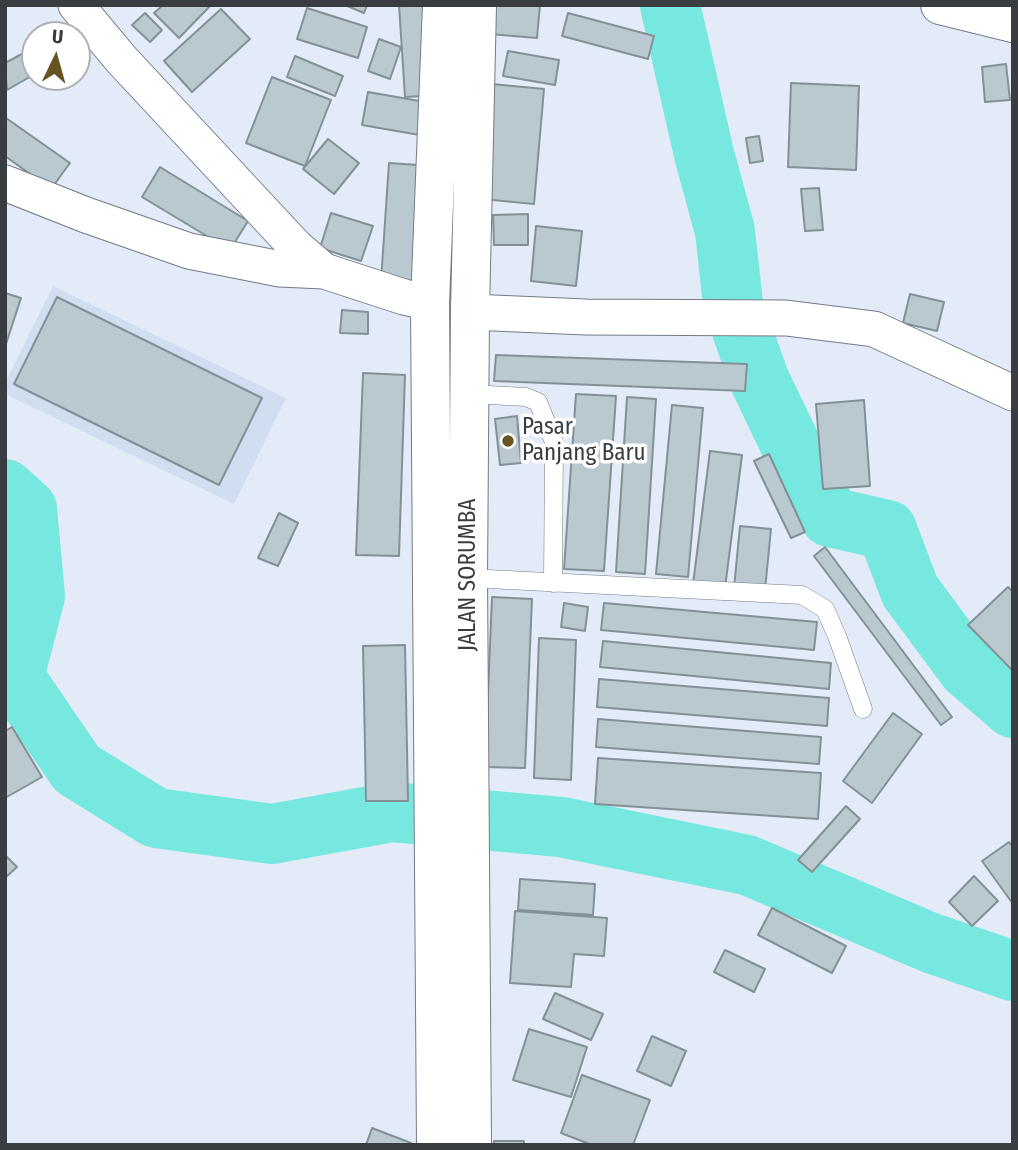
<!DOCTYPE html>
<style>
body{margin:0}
#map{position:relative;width:1018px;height:1150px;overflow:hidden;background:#e2ebf7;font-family:"Fira Sans Condensed",sans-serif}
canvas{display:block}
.frame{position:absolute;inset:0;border:7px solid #393c41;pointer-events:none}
.north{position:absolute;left:21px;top:21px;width:70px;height:70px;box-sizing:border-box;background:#fff;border:2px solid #b0b1b3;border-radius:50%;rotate:5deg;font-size:19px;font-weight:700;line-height:28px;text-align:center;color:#393c41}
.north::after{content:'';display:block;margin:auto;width:24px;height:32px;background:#685423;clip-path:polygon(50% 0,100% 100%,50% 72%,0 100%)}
</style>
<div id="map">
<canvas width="1018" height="1150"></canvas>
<div class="frame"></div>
<div class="north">U</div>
</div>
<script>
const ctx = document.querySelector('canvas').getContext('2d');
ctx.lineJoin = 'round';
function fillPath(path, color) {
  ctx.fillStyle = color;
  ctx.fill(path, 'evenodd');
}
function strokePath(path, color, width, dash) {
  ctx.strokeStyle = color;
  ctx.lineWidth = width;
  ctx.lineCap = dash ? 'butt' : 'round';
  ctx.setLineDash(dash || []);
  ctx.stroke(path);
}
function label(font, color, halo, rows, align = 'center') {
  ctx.font = font + ' "Fira Sans Condensed",sans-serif';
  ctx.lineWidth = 7;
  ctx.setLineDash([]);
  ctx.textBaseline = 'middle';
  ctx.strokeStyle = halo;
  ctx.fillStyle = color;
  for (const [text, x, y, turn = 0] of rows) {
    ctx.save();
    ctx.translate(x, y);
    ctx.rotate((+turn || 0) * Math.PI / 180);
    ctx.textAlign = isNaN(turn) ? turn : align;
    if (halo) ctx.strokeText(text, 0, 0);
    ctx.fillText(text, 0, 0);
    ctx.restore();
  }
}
fillPath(new Path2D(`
 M53 286 286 398 234 504 5 394V383Z`), '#d1ddf0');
strokePath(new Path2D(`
 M670 5 704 154 725 231 733 304 759 379 792 448 830 517 887 530 910 591 968 669 1013 708
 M5 489 27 509 35 596 14 677 77 769 156 818 272 834 392 812 561 827 747 865 931 943 1013 971`), '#77e8e0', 60);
const building = new Path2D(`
 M163 5H211L179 38 154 13Z
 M345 5H367L364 13Z
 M399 5H432L438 95 405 97Z
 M492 5H540L537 38 489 34Z
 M307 8 367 27 358 58 297 39Z
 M221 9 250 39 192 92 164 61Z
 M145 13 162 30 150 42 132 25Z
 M568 13 654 36 648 59 562 36Z
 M379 39 401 47 390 79 368 71Z
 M35 47V74L7 90 5 63Z
 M508 51 559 60 555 85 503 76Z
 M295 56 343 76 335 96 287 77Z
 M1006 64 1010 100 985 102 982 67Z
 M272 77 331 100 305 166 246 143Z
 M791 83 859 86 856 170 788 167Z
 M492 84 544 89 534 204 482 199Z
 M368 92 437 104 431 137 362 125Z
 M6 118 70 163 51 189 5 156Z
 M759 136 763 161 750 163 746 138Z
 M328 139 359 163 334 194 303 169Z
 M389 163 433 166 425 284 381 281Z
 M160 167 248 221 230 250 142 197Z
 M819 188 823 230 805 231 801 189Z
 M331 213 373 226 361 261 320 248Z
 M528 214V245H494L493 215Z
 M536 226 582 231 576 286 531 281Z
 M5 293 21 298 5 347Z
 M910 294 944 302 937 331 903 323Z
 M57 297 262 398 219 485 14 384Z
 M342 310 368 312V334L340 333Z
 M496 355 747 364 745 391 494 381Z
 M363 373 405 375 399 556 356 555Z
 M576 394 616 396 604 571 564 569Z
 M627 397 656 399 645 574 616 572Z
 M864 400 870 486 823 489 816 404Z
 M672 405 703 408 688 577 656 574Z
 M517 416 521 463 500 465 495 419Z
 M710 451 742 455 725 588 693 584Z
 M769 454 805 532 791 538 754 461Z
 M279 513 298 523 278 566 258 558Z
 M740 526 771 529 765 590 734 588Z
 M825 547 952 717 941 725 814 556Z
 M1008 587 1013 592V671L968 625Z
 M492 597 532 599 525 768 485 767Z
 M564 603 588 607 585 631 561 627Z
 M604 603 817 622 814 650 601 630Z
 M539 638 576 640 571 780 534 778Z
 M603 641 831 663 829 689 600 667Z
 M405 645 408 801H366L363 646Z
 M599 679 829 698 827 726 597 707Z
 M893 713 922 734 872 803 843 781Z
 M598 719 821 737 819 764 596 747Z
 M12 727 42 777 5 798V731Z
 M598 758 821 773 818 819 595 804Z
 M846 806 860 819 812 872 798 860Z
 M1009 842 1013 847V904L982 861Z
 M5 855 17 867 5 878Z
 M974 876 998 901 972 926 949 902Z
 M520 879 595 884 593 915 518 910Z
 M772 908 846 946 832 973 758 935Z
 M515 911 607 918 604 956 574 954 571 987 510 983Z
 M725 950 765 969 754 992 714 972Z
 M555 993 603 1014 591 1040 543 1019Z
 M529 1029 587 1047 571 1097 513 1080Z
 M652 1036 686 1051 671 1086 637 1071Z
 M582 1075 650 1100 633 1145H592L561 1133Z
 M372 1128 411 1143 410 1145H366Z
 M494 1141H524V1145H494Z`);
fillPath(building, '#b9c9cf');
strokePath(building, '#839197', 2);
const lane = new Path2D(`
 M470 394 526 397 538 402 554 442 553 583
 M468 578 802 595 825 609 837 636 863 709`);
const street = new Path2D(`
 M76 5 121 59 296 247 324 271 404 297 430 303
 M5 183 86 215 189 251 280 269 324 271
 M470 312 586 317 786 318 874 329 1013 393`);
const secondary = new Path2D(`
 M940 5 1013 23
 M436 1145 430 303 442 5
 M472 1145 468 578 470 312 477 5`);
strokePath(lane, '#747b86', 19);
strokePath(street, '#747b86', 37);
strokePath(secondary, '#747b86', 40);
strokePath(lane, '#fff', 18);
strokePath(street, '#fff', 35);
strokePath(secondary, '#fff', 38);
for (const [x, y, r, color] of [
 [508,441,7,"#685423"]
]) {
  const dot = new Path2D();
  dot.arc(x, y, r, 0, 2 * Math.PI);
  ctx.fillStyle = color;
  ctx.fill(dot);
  strokePath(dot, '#fff', 2.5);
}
label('23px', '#393c41', '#fff', [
 ["Pasar",522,428],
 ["Panjang Baru",522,454]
], 'left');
label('23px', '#393c41', '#fff', [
 ["JALAN SORUMBA",469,575,-90]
]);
</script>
